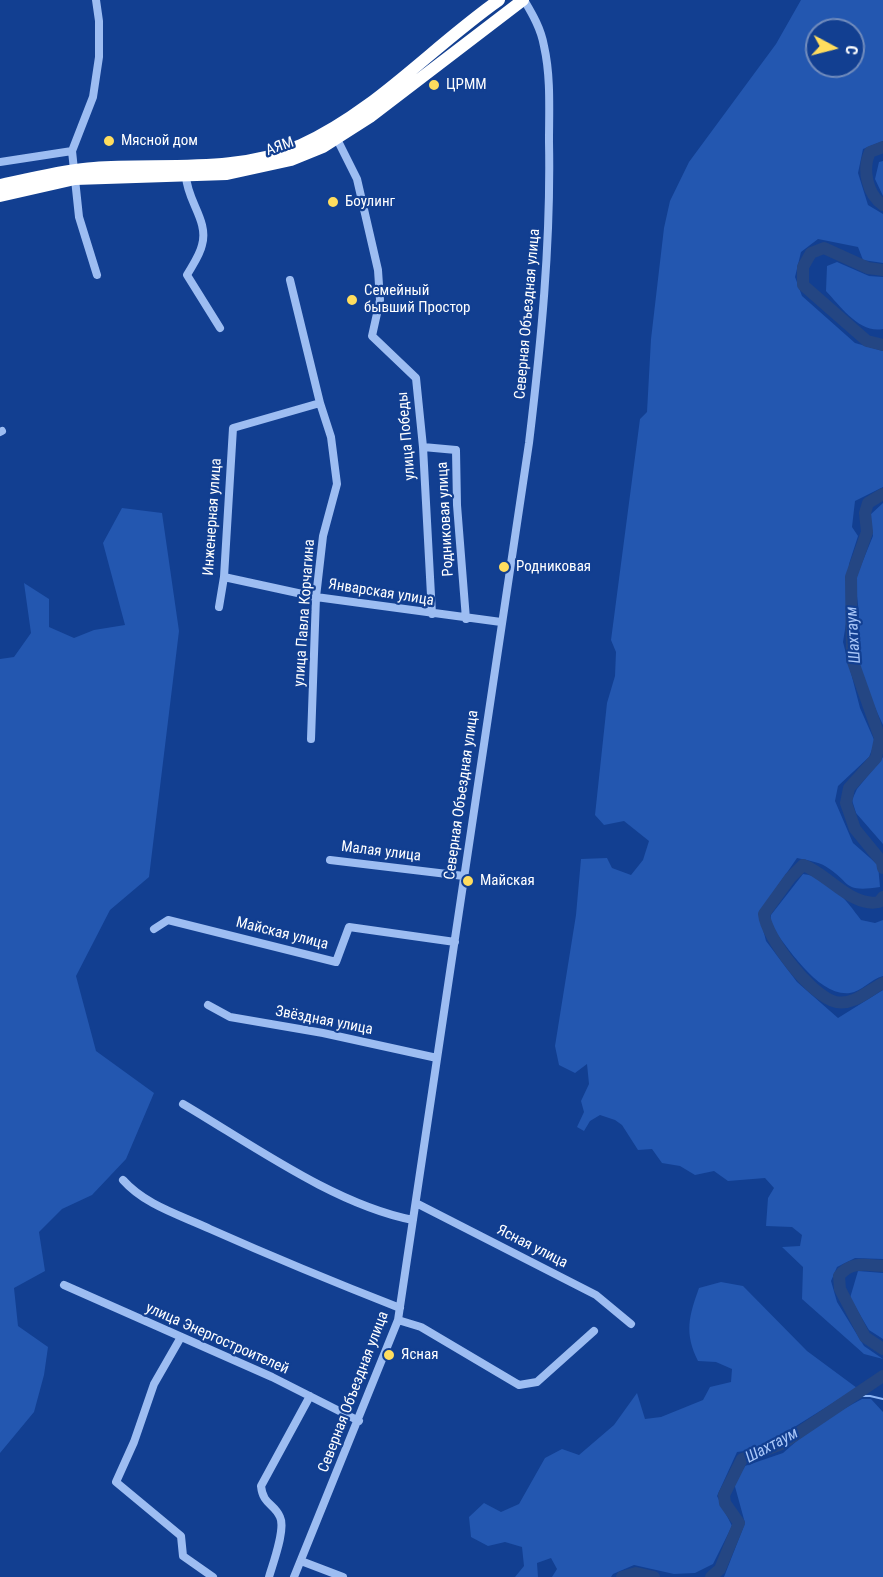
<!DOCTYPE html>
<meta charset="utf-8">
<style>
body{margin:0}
#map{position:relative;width:883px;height:1577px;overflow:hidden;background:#123f91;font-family:"Roboto Condensed",sans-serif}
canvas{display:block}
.north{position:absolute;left:805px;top:18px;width:60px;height:60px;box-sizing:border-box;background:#123f91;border:2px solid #718cbd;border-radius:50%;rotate:97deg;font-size:16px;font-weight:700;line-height:24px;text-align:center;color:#fff}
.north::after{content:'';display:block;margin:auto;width:21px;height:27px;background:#ffdd5e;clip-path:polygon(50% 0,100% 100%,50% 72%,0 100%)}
</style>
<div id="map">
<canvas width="883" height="1577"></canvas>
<div class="north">С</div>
</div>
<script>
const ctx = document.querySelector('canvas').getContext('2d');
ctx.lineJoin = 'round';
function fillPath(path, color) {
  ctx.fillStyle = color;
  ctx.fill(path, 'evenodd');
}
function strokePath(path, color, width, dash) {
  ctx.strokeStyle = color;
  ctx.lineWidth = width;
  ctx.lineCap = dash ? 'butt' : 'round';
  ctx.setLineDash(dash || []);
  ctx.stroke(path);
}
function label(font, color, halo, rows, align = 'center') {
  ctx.font = font + ' "Roboto Condensed",sans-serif';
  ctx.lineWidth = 4.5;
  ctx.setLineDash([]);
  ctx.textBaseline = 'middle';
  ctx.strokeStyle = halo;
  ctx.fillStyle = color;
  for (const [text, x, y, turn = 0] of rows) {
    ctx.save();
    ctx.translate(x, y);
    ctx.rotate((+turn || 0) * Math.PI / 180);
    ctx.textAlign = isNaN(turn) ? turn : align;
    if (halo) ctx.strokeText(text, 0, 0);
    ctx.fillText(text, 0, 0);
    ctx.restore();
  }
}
fillPath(new Path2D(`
 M801 0H883V141L863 149 858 173 868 205 883 214V263L863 260 858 247 818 239 801 252 795 277 802 296 855 343 883 351V487L855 501 852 527 858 536 849 564 847 617 843 642 860 708 875 742 869 757 838 786 835 801 853 843 878 865 880 887C841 893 852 882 825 866 818 862 806 860 797 858L759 913 766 941 797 982 838 1018 883 990V1259L855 1258 837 1267 831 1281 837 1302 864 1346 883 1359 864 1354 802 1299 803 1267 782 1247 800 1246 802 1235 792 1227 766 1226 768 1198 774 1188 765 1178 728 1181 714 1171 695 1175 680 1166 662 1163 652 1149 638 1150 622 1125 615 1120 600 1115 590 1121 584 1131 577 1127 584 1112 581 1101 589 1084 587 1064 575 1073 559 1065 555 1046 576 915 581 859 607 858 612 868 631 875 643 860 649 841 624 821 604 825 595 815 607 703 615 676 616 652 611 640 640 419 647 412 651 339 664 228 670 201 689 162 776 44ZM817 30H853V66H817Z
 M883 161V196L875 179 879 162Z
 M837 262 869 276 883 277V329C860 334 840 306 826 291L827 266Z
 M883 503V725L861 678 857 638 859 613 855 580 873 536 870 515Z
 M122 508 162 513 179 631 149 877 110 910 76 976 96 1051 154 1093 126 1159 92 1195 62 1209 39 1232 45 1271 14 1288 18 1326 48 1347 44 1375 34 1412 0 1453V659L14 657 31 633 24 583 49 599V627L74 638 94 630 125 625 103 543Z
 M883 757V844L856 813 852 800 857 789Z
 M803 874C828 876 847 901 861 920L875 923 883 920V976C871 979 861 992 850 993 818 997 788 947 770 925L771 915Z
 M858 1271 883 1273V1339L869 1330 850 1298Z
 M721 1282 743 1286 807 1351 857 1388 759 1449 737 1452 717 1496 732 1526 713 1564 695 1573 674 1574 634 1565 613 1574 611 1577H552L557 1569 551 1558 537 1563 538 1577H515L524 1566 522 1547 505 1542 488 1546 471 1537 469 1517 484 1503 501 1512 519 1504 545 1458 562 1449 579 1455 614 1425 637 1393 645 1419 661 1417 703 1400 710 1387 731 1382 732 1369 716 1362 698 1361C684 1333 689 1316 699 1288Z
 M862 1399H871L883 1412V1577H724L745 1523 734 1483 745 1466 783 1453 816 1424Z`), '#2357b0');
strokePath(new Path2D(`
 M855 1396H870L883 1399`), '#8eb6f6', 2);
strokePath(new Path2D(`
 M883 147 870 152C862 169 867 194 883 205
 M883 270 868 268 824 248 811 253 803 267V285L867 341 883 345
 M883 494 868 503 865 513 867 532 851 577 852 659 880 738 876 758 849 788 846 803 855 829 882 862 883 868
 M883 897 879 902C852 908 828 874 803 865L790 878 764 914C766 938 812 997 836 1002 853 1006 869 990 883 983
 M883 1266C865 1265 851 1261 839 1276L840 1289 865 1337 883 1349
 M622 1577 636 1573 654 1577
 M711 1577 720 1569 739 1523 725 1503 724 1495 742 1459 782 1444 883 1376`), '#244683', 12);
strokePath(new Path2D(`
 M96 0 99 21V57L93 97 72 151 79 217 97 275
 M337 139 357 179 378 270 380 300 372 336 416 378 423 447 432 614
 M0 162 72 151
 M186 176C187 201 209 221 202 245 200 255 192 266 187 275L220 328
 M290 280 320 403 331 437 337 484 323 536 316 597 311 739
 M0 432 2 431
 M423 447 456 450 457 505 466 619
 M224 577 316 597 501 622
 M219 607 224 577 233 428 320 403
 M330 860 464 876
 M154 929 168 920 336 962 349 927 455 942
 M208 1005 230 1017 323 1033 437 1058
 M183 1104C251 1144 335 1205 413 1220
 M123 1180C145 1205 180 1215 210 1229 273 1257 336 1283 400 1308
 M416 1203 596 1295 631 1324
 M64 1285 272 1377 359 1421
 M398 1320 421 1327 519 1385 537 1382 594 1331
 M181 1337 154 1384 134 1442 116 1482 181 1536 183 1556 213 1577
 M301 1561 343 1577
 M269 1577C273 1563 286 1529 280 1517 274 1503 263 1505 261 1486L310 1396
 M294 1577 398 1320 529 443C541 343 551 243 549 142 549 110 551 77 544 46 541 29 533 15 524 0`), '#9dbdf2', 8);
strokePath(new Path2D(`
 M0 185C31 179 62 170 94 168 162 163 237 174 301 145 376 111 432 47 499 0
 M0 196 75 179 227 174 291 160 323 147 370 117 523 0`), '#fff', 12);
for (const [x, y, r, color] of [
 [434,85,6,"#ffdd5e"],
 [109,141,6,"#ffdd5e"],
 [333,202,6,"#ffdd5e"],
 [352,300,6,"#ffdd5e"],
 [504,567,6,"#ffdd5e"],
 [468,881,6,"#ffdd5e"],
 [389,1355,6,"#ffdd5e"]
]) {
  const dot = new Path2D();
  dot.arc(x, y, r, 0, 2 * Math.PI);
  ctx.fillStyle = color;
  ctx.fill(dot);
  strokePath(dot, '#123f91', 2);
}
label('15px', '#fff', '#123f91', [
 ["ЦРММ",446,85],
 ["Мясной дом",121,141],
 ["Боулинг",345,202],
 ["Семейный",364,291],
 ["бывший Простор",364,308],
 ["Родниковая",516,567],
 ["Майская",480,881],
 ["Ясная",401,1355]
], 'left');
label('15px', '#fff', '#123f91', [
 ["АЯМ",280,147,-19],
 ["Северная Объездная улица",528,314,-85],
 ["улица Победы",407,436,-95],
 ["Инженерная улица",213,517,-86],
 ["Родниковая улица",446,519,-93],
 ["Январская улица",381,593,9],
 ["улица Павла Корчагина",305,613,-86],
 ["Северная Объездная улица",462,795,-82],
 ["Малая улица",381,852,7],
 ["Майская улица",282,934,14],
 ["Звёздная улица",324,1021,11],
 ["Ясная улица",532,1247,27],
 ["улица Энергостроителей",217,1339,24],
 ["Северная Объездная улица",354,1392,-69]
]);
label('italic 16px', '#a9c7f9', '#123f91', [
 ["Шахтаум",854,635,-94],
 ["Шахтаум",772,1446,-28]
]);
</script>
